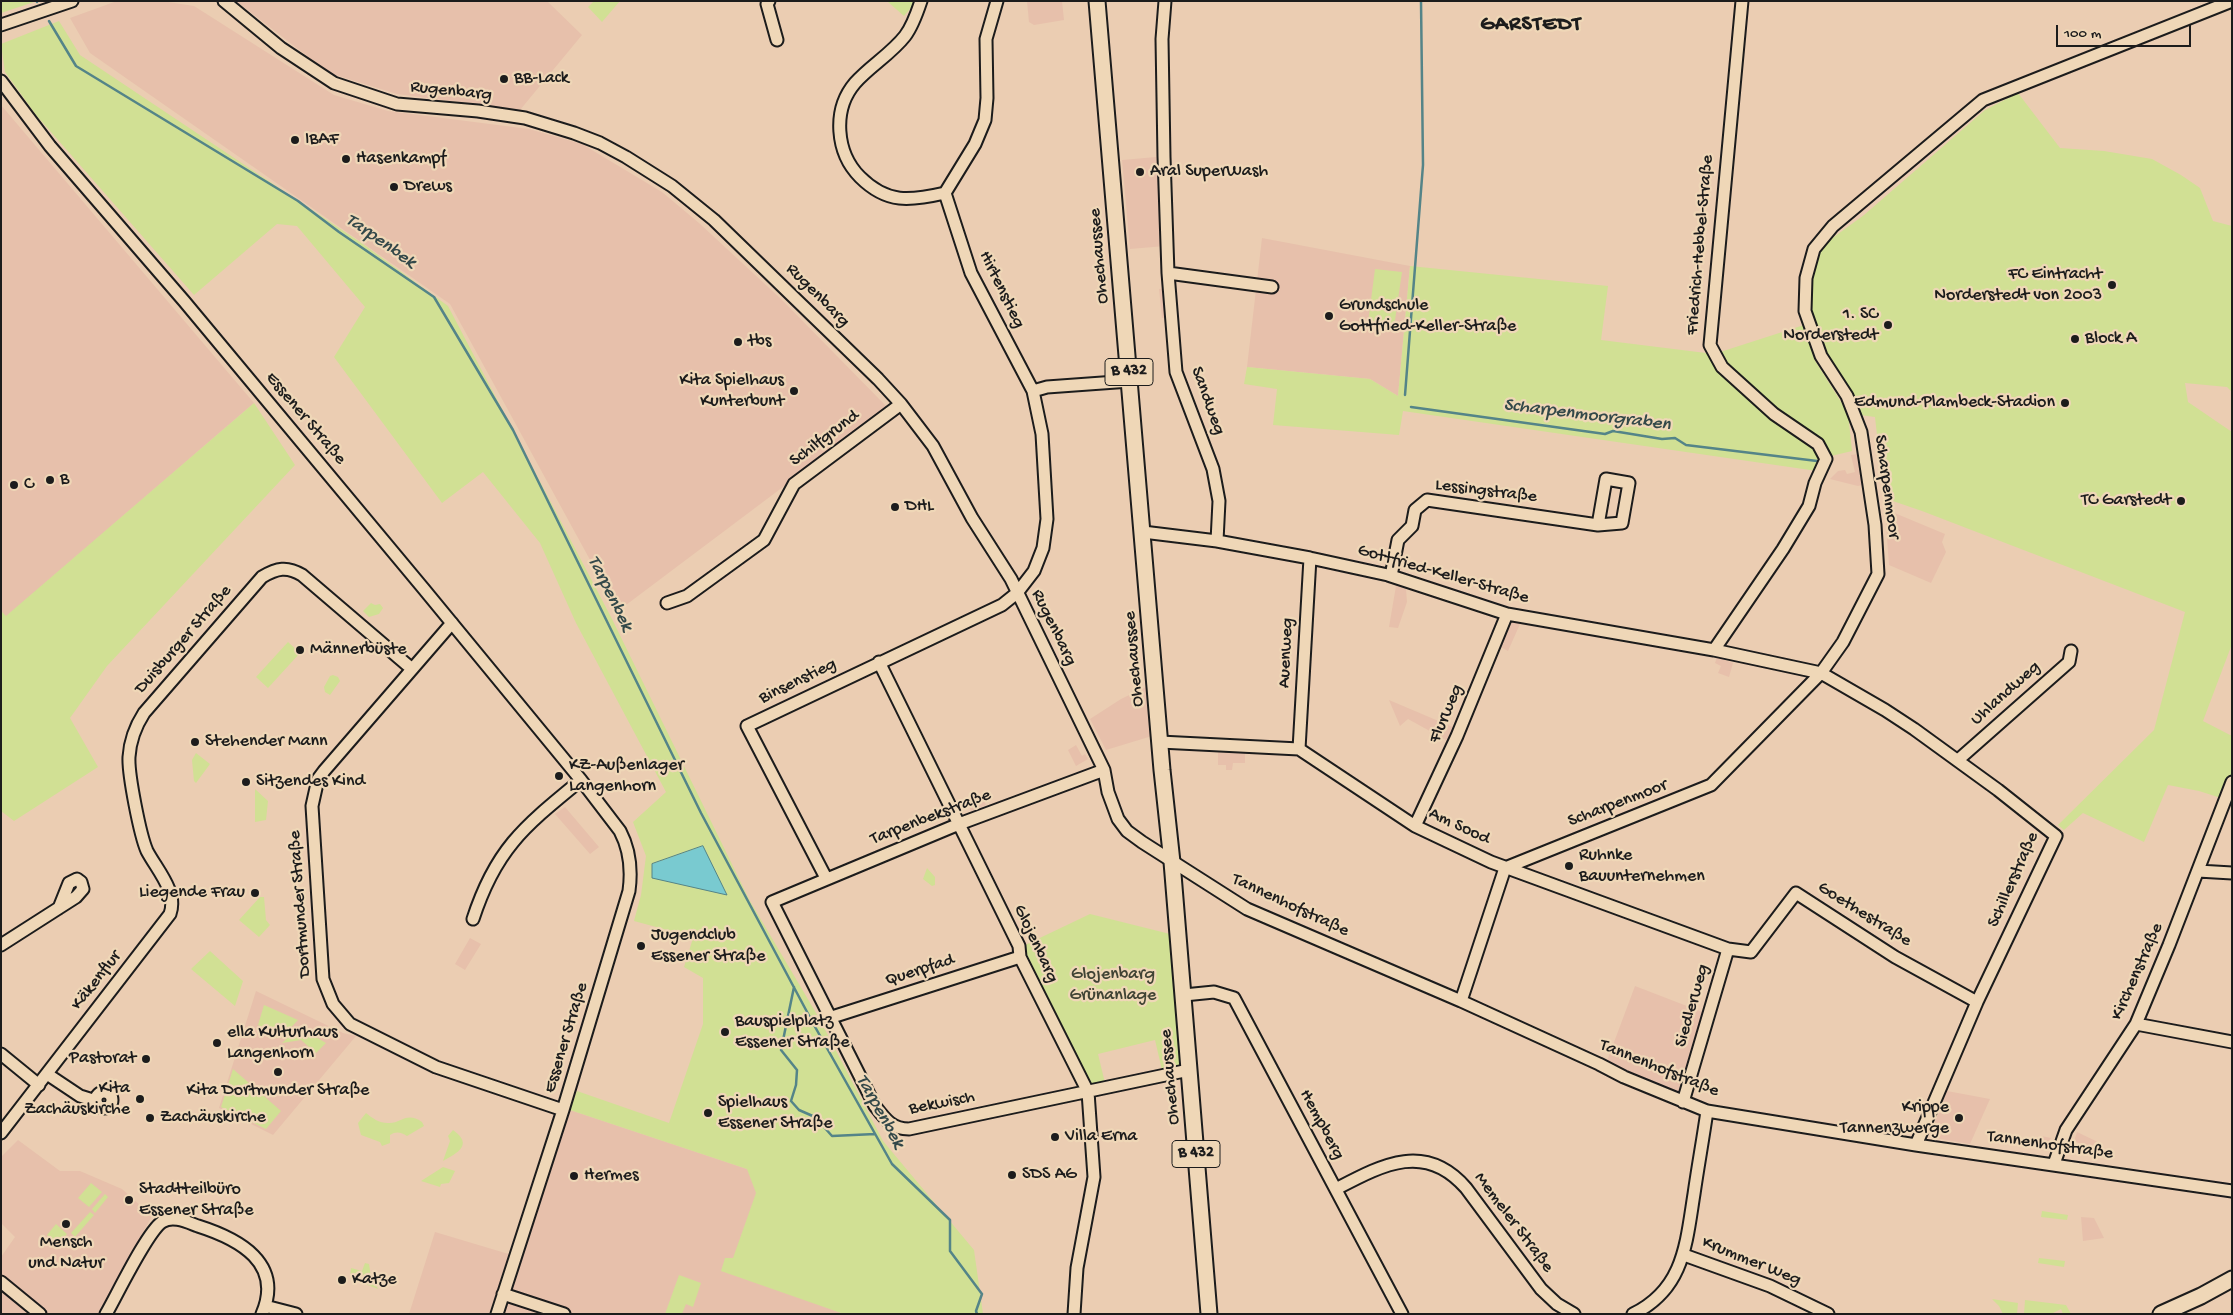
<!DOCTYPE html>
<meta charset="utf-8">
<style>
body{margin:0}
#map{position:relative;width:2233px;height:1315px;overflow:hidden;background:#ebcdb2;font-family:"Gochi Hand",sans-serif}
canvas{display:block}
.frame{position:absolute;inset:0;border:2px solid #1c1c1c;pointer-events:none}
.scale{position:absolute;left:2056px;top:25px;width:135px;height:22px;box-sizing:border-box;border:2px solid #1c1c1c;border-top:0;padding-left:6px;font-size:15px;line-height:18px;white-space:nowrap;color:#1c1c1c;-webkit-text-stroke:4px #efd7b7;paint-order:stroke}
</style>
<div id="map">
<canvas width="2233" height="1315"></canvas>
<div class="frame"></div>
<div class="scale">100 m</div>
</div>
<script>
const ctx = document.querySelector('canvas').getContext('2d');
ctx.lineJoin = 'round';
function fillPath(path, color) {
  ctx.fillStyle = color;
  ctx.fill(path, 'evenodd');
}
function strokePath(path, color, width, dash) {
  ctx.strokeStyle = color;
  ctx.lineWidth = width;
  ctx.lineCap = dash ? 'butt' : 'round';
  ctx.setLineDash(dash || []);
  ctx.stroke(path);
}
function label(font, color, halo, rows, align = 'center') {
  ctx.font = font + ' "Gochi Hand",sans-serif';
  ctx.lineWidth = 4.5;
  ctx.setLineDash([]);
  ctx.textBaseline = 'middle';
  ctx.strokeStyle = halo;
  ctx.fillStyle = color;
  for (const [text, x, y, turn = 0] of rows) {
    ctx.save();
    ctx.translate(x, y);
    ctx.rotate((+turn || 0) * Math.PI / 180);
    ctx.textAlign = isNaN(turn) ? turn : align;
    if (halo) ctx.strokeText(text, 0, 0);
    ctx.fillText(text, 0, 0);
    ctx.restore();
  }
}
fillPath(new Path2D(`
 M117 1H162L194 6 334 95 388 111 529 129 582 144 662 192 699 223 781 299 888 408 618 611 450 304 90 53 70 18Z
 M236 1H547L582 35 520 110 397 94 329 73Z
 M1027 1H1062L1064 20 1034 25 1029 22Z
 M1 105 254 403 6 617 1 611Z
 M1156 157 1165 246 1130 249 1122 160Z
 M1262 238 1410 266 1398 396 1370 379 1247 367Z
 M1167 288 1170 317 1162 318 1159 289Z
 M1858 454 1862 485 1858 486 1830 479 1838 471 1845 470 1847 474 1855 472 1851 455Z
 M1885 509 1945 534 1942 542 1946 552 1931 583 1889 565Z
 M1396 586 1406 589 1407 602 1398 628 1389 627Z
 M1515 619 1520 624 1508 651 1499 646 1509 621Z
 M1717 657 1733 663 1729 677 1718 673 1721 666 1715 663Z
 M1148 686 1152 736 1106 750 1090 719 1121 699Z
 M1389 700 1455 728 1451 737 1446 740 1408 719 1400 726Z
 M1076 745 1082 756 1085 754 1088 759 1076 766 1068 750Z
 M1218 752 1245 753V763H1233L1232 770H1226V765H1218Z
 M982 795 986 805 971 811 967 801Z
 M565 807 599 847 590 854 555 814Z
 M470 938 481 944 465 970 455 964Z
 M1635 986 1705 1013 1682 1098 1607 1061Z
 M256 991 343 1033 356 1036 273 1135 219 1108Z
 M1947 1091 1990 1099 1970 1144 1929 1137Z
 M570 1110 831 1197 796 1296 844 1314H409L435 1232 522 1258Z
 M2077 1132 2102 1144 2100 1153 2074 1141Z
 M2041 1136 2051 1138 2042 1151 2038 1150Z
 M18 1140 60 1171H80L122 1189 152 1216 98 1314H1V1257L15 1237 1 1223V1157Z
 M2081 1217 2094 1218 2104 1238 2083 1241Z`), '#e7c0ab');
fillPath(new Path2D(`
 M1 1H37L1 13Z
 M594 1H620L602 22 588 7Z
 M913 1 915 3 904 16 888 2Z
 M59 21 80 55 363 244 448 306 612 619 750 901 819 1018 883 1141 974 1250 983 1314H844L721 1271 725 1258H733L756 1193 747 1169 570 1110 577 1091 669 1123 703 1024V978L684 967 694 935 682 934 634 921 641 895 646 856 633 822 666 792 576 623 540 543 483 472 442 503 334 357 365 307 297 226 277 224 194 295 36 115 5 72 1 44Z
 M2018 93 2060 148 2104 151 2152 159 2181 175 2200 188 2213 221 2232 226V392L2227 387 2185 383 2188 402 2232 432V644L2203 721 2232 736V799H2224L2199 791 2168 785 2144 842 2083 813 2064 830 2058 825 2154 730 2185 612 1922 511 1884 498 1875 417 1860 415 1823 354 1807 310 1816 250 1864 215 1985 110Z
 M1410 266 1608 286 1601 340 1714 354 1804 325 1814 359 1848 413 1852 451 1823 458 1817 471 1403 411 1399 435 1273 425 1277 389 1244 384 1247 367 1370 379 1398 396Z
 M1375 269 1402 272 1394 327 1368 323Z
 M254 403 295 465 107 666 70 718 98 767 14 821 1 811V611L6 616Z
 M371 603 375 605 380 604 383 608 379 614 369 617 363 611Z
 M288 642 300 653 268 688 256 677Z
 M333 675 338 677 340 681 330 695 325 692 324 687 330 676Z
 M196 753 210 764 196 783 194 781 192 760Z
 M255 789 268 801 266 820 255 822Z
 M927 868 935 877V885L932 886 923 879Z
 M260 897H264L266 920 270 925 259 937 239 920Z
 M1090 914 1174 935 1184 1065 1162 1070 1155 1040 1098 1054 1105 1083 1090 1086 1023 946Z
 M210 951 243 981 235 1006 191 969Z
 M264 1005 298 1020 281 1038H270L268 1030 258 1025Z
 M304 1030 326 1043 316 1053 301 1040 282 1043 295 1031Z
 M233 1069 281 1111 266 1129 221 1107Z
 M366 1113C372 1118 379 1123 388 1123 401 1124 406 1111 422 1122L424 1126 407 1136C401 1132 396 1131 390 1135V1143L382 1146 380 1142 361 1135 358 1123Z
 M453 1130C474 1145 457 1153 443 1161L450 1141 448 1136Z
 M443 1167 455 1171 449 1183 441 1184 440 1187 421 1181Z
 M91 1183 102 1192 89 1207 78 1198Z
 M105 1194 108 1197 95 1213 92 1209Z
 M2042 1211 2068 1215 2067 1220 2041 1217Z
 M90 1212 94 1215 75 1237 71 1233Z
 M56 1224 67 1234 58 1244 47 1235Z
 M2039 1258 2065 1261 2064 1267 2038 1263Z
 M365 1263 369 1264 371 1277 378 1289 350 1278 351 1268 362 1271Z
 M679 1275 701 1283 693 1307 686 1304 682 1314H665Z
 M1992 1299 2018 1303 2017 1314H2003L1999 1306Z
 M2025 1300 2066 1305 2071 1314H2063L2061 1309 2051 1314H2024Z`), '#d1e094');
const water = new Path2D(`
 M703 846 727 895 652 878V864Z`);
fillPath(water, '#79cad0');
strokePath(water, '#548488', 1);
strokePath(new Path2D(`
 M37 1V2
 M49 21 76 66 298 201 339 232 434 297 513 430 701 813 814 1025 892 1164 950 1220V1251L982 1294 976 1311 977 1314
 M1405 395 1423 165 1421 1
 M1411 407 1605 434 1613 431 1662 439 1675 438 1686 445 1817 461
 M794 987 781 1050 797 1070 796 1085 791 1101 799 1110 815 1117 832 1136 875 1134`), '#548488', 2.5);
const minor = new Path2D(`
 M224 1 281 48 334 83 397 104 478 111 525 118 574 133 600 143 626 157 672 186 714 220 878 379 901 404 933 446 972 518 1011 579 1104 770 1108 792 1118 819 1127 831 1142 842 1247 909 1461 1001 1599 1064 1624 1077 1707 1111 1916 1145 2232 1191
 M769 1 767 4 777 40
 M921 1C917 13 912 27 905 36 891 54 870 66 855 83 832 110 836 153 860 177 887 204 910 201 945 193
 M1165 1 1162 39 1164 157 1168 273 1176 372 1213 469 1219 501 1217 541
 M1 25 72 1
 M1 81 50 146 184 301 423 588 581 780 620 831C630 850 632 869 629 891L563 1110 497 1314
 M1168 273 1272 287
 M1033 391 1047 387 1130 381
 M1143 532 1217 541 1310 558 1388 575 1507 614 1714 650 1821 673 1885 710 1914 729 1998 790 2056 836 1977 1002 1916 1145
 M1391 576 1398 540 1412 526 1415 510 1427 500 1598 525 1622 523 1629 483 1606 479 1598 525
 M667 603 687 596 764 540 794 484 901 404
 M452 623 324 771 318 779 312 806 323 979 333 1004 350 1024 436 1067 563 1110
 M1714 650 1783 549 1809 506 1815 483 1826 459 1818 444 1774 414 1722 367 1710 345 1742 1
 M879 662 1019 946 1020 957 1088 1092 1094 1177 1077 1268 1074 1314
 M1160 742 1299 749 1415 826 1491 862 1728 949 1751 952 1796 893 1895 957 1977 1002
 M1299 749 1310 558
 M1958 760 2069 662 2071 651
 M1104 770 959 824 772 902 875 1106C885 1119 892 1129 909 1129L1189 1070
 M1415 826 1457 736 1507 614
 M2198 871 2232 873
 M826 878 747 726 1002 605 1017 593 1034 571 1043 548 1047 519 1042 434 1033 391 971 273 945 193 975 144 985 120 987 98 986 39 997 1
 M473 919C496 848 525 826 581 780
 M1 945 76 897 83 889 81 882 77 879 69 883 59 908
 M1184 995 1214 992 1234 998 1402 1314
 M1461 1001 1505 868 1711 785 1821 673 1843 642 1878 574 1875 525 1861 432 1847 396 1821 356 1805 311 1806 278 1814 249 1833 226 1983 100 2232 1
 M829 1018 1020 957
 M2136 1024 2232 1042
 M1 1054 39 1085
 M47 1074 80 1096 96 1101
 M96 1100a8 8 0 1 1 16 0a8 8 0 1 1-16 0Z
 M1683 1102 1728 949
 M1 1133 170 914C178 892 157 870 147 851 140 835 128 774 129 757 130 740 135 727 144 713L262 577C277 568 287 566 302 575L412 669
 M2054 1164 2066 1130 2136 1024 2169 945 2232 782
 M1336 1189C1382 1165 1425 1141 1466 1188L1541 1289 1557 1304 1574 1314
 M1684 1255 1770 1286 1828 1314
 M1 1282 40 1314
 M503 1294 564 1314
 M265 1306 296 1314
 M106 1314C117 1295 147 1232 162 1222 173 1215 187 1222 198 1226 239 1239 284 1263 262 1314
 M1633 1314C1684 1289 1686 1244 1694 1194 1698 1166 1703 1139 1707 1111`);
const major = new Path2D(`
 M1097 1 1162 770 1172 862 1209 1314
 M2161 1314 2201 1296 2232 1279`);
strokePath(minor, '#1c1c1c', 15);
strokePath(major, '#1c1c1c', 19);
strokePath(minor, '#efd7b7', 11);
strokePath(major, '#efd7b7', 15);
for (const [x, y, r, color] of [
 [504,79,5,"#1c1c1c"],
 [295,140,5,"#1c1c1c"],
 [346,159,5,"#1c1c1c"],
 [1140,172,5,"#1c1c1c"],
 [394,187,5,"#1c1c1c"],
 [2112,285,5,"#1c1c1c"],
 [1329,316,5,"#1c1c1c"],
 [1888,325,5,"#1c1c1c"],
 [2075,339,5,"#1c1c1c"],
 [738,342,5,"#1c1c1c"],
 [794,391,5,"#1c1c1c"],
 [2065,403,5,"#1c1c1c"],
 [50,480,5,"#1c1c1c"],
 [14,485,5,"#1c1c1c"],
 [2181,501,5,"#1c1c1c"],
 [895,507,5,"#1c1c1c"],
 [300,650,5,"#1c1c1c"],
 [195,742,5,"#1c1c1c"],
 [559,776,5,"#1c1c1c"],
 [246,782,5,"#1c1c1c"],
 [1569,866,5,"#1c1c1c"],
 [255,893,5,"#1c1c1c"],
 [641,946,5,"#1c1c1c"],
 [725,1032,5,"#1c1c1c"],
 [217,1043,5,"#1c1c1c"],
 [146,1059,5,"#1c1c1c"],
 [278,1072,5,"#1c1c1c"],
 [140,1099,5,"#1c1c1c"],
 [708,1113,5,"#1c1c1c"],
 [150,1118,5,"#1c1c1c"],
 [1959,1118,5,"#1c1c1c"],
 [1055,1137,5,"#1c1c1c"],
 [1012,1175,5,"#1c1c1c"],
 [574,1176,5,"#1c1c1c"],
 [129,1200,5,"#1c1c1c"],
 [66,1224,5,"#1c1c1c"],
 [342,1280,5,"#1c1c1c"]
]) {
  const dot = new Path2D();
  dot.arc(x, y, r, 0, 2 * Math.PI);
  ctx.fillStyle = color;
  ctx.fill(dot);
  strokePath(dot, '#efd7b7', 2);
}
for (const [x, y, w] of [
 [1129,372,48],
 [1196,1154,48]
]) {
  const box = new Path2D();
  box.roundRect(x - w / 2, y - 13.5, w, 27, 4);
  ctx.fillStyle = '#efd7b7';
  ctx.fill(box);
  strokePath(box, '#1c1c1c', 1);
}
label('bold 16px', '#1c1c1c', null, [
 ["B 432",1129,372],
 ["B 432",1196,1154]
]);
label('18px', '#1c1c1c', '#efd7b7', [
 ["BB-Lack",514,79],
 ["IBAF",305,140],
 ["Hasenkampf",356,159],
 ["Aral SuperWash",1150,172],
 ["Drews",404,187],
 ["FC Eintracht",2102,275,"right"],
 ["Norderstedt von 2003",2102,296,"right"],
 ["Grundschule",1339,306],
 ["Gottfried-Keller-Straße",1339,327],
 ["1. SC",1878,315,"right"],
 ["Norderstedt",1878,336,"right"],
 ["Block A",2085,339],
 ["tbs",748,342],
 ["Kita Spielhaus",784,381,"right"],
 ["Kunterbunt",784,402,"right"],
 ["Edmund-Plambeck-Stadion",2055,403,"right"],
 ["B",60,480],
 ["C",24,485],
 ["TC Garstedt",2171,501,"right"],
 ["DHL",905,507],
 ["Männerbüste",310,650],
 ["Stehender Mann",205,742],
 ["KZ-Außenlager",569,766],
 ["Langenhorn",569,787],
 ["Sitzendes Kind",256,782],
 ["Ruhnke",1579,856],
 ["Bauunternehmen",1579,877],
 ["Liegende Frau",245,893,"right"],
 ["Jugendclub",651,936],
 ["Essener Straße",651,957],
 ["Bauspielplatz",735,1022],
 ["Essener Straße",735,1043],
 ["ella Kulturhaus",227,1033],
 ["Langenhorn",227,1054],
 ["Pastorat",136,1059,"right"],
 ["Kita",130,1089,"right"],
 ["Zachäuskirche",130,1110,"right"],
 ["Kita Dortmunder Straße",278,1091,"center"],
 ["Spielhaus",718,1103],
 ["Essener Straße",718,1124],
 ["Krippe",1949,1108,"right"],
 ["Tannenzwerge",1949,1129,"right"],
 ["Zachäuskirche",160,1118],
 ["Villa Erna",1065,1137],
 ["SDS AG",1022,1175],
 ["Hermes",584,1176],
 ["Stadtteilbüro",139,1190],
 ["Essener Straße",139,1211],
 ["Mensch",66,1243,"center"],
 ["und Natur",66,1264,"center"],
 ["Katze",352,1280]
], 'left');
label('18px', '#1c1c1c', '#efd7b7', [
 ["Rugenbarg",451,92,6],
 ["Friedrich-Hebbel-Straße",1701,245,-85],
 ["Ohechaussee",1100,256,-95],
 ["Hirtenstieg",1001,290,64],
 ["Rugenbarg",817,296,45],
 ["Sandweg",1207,401,70],
 ["Essener Straße",305,419,50],
 ["Schilfgrund",825,439,-37],
 ["Scharpenmoor",1886,487,82],
 ["Lessingstraße",1486,492,7],
 ["Gottfried-Keller-Straße",1443,575,16],
 ["Rugenbarg",1053,628,64],
 ["Duisburger Straße",184,640,-49],
 ["Auenweg",1287,653,-87],
 ["Ohechaussee",1135,659,-95],
 ["Binsenstieg",798,682,-26],
 ["Uhlandweg",2006,694,-42],
 ["Flurweg",1447,714,-67],
 ["Scharpenmoor",1618,804,-21],
 ["Tarpenbekstraße",931,818,-21],
 ["Am Sood",1459,827,25],
 ["Schillerstraße",2014,880,-66],
 ["Dortmunder Straße",301,904,-94],
 ["Tannenhofstraße",1290,906,25],
 ["Goethestraße",1864,915,32],
 ["Glojenbarg",1035,944,65],
 ["Querpfad",920,971,-18],
 ["Kirchenstraße",2138,972,-66],
 ["Käkenflur",97,981,-52],
 ["Siedlerweg",1693,1006,-74],
 ["Essener Straße",567,1038,-73],
 ["Tannenhofstraße",1659,1069,22],
 ["Ohechaussee",1171,1077,-95],
 ["Bekwisch",942,1104,-11],
 ["Hempberg",1321,1125,62],
 ["Tannenhofstraße",2050,1146,8],
 ["Memeler Straße",1513,1223,53],
 ["Krummer Weg",1751,1262,22]
]);
label('18px', '#404334', '#efd7b7', [
 ["Glojenbarg",1113,975],
 ["Grünanlage",1113,996]
]);
label('italic 19px', '#334849', '#efd7b7', [
 ["Tarpenbek",380,242,35],
 ["Scharpenmoorgraben",1587,416,7],
 ["Tarpenbek",609,594,64],
 ["Tarpenbek",879,1112,61]
]);
ctx.letterSpacing = '1px';
label('bold 22px', '#1c1c1c', '#efd7b7', [
 ["GARSTEDT",1531,26]
]);
ctx.letterSpacing = '0px';
</script>
